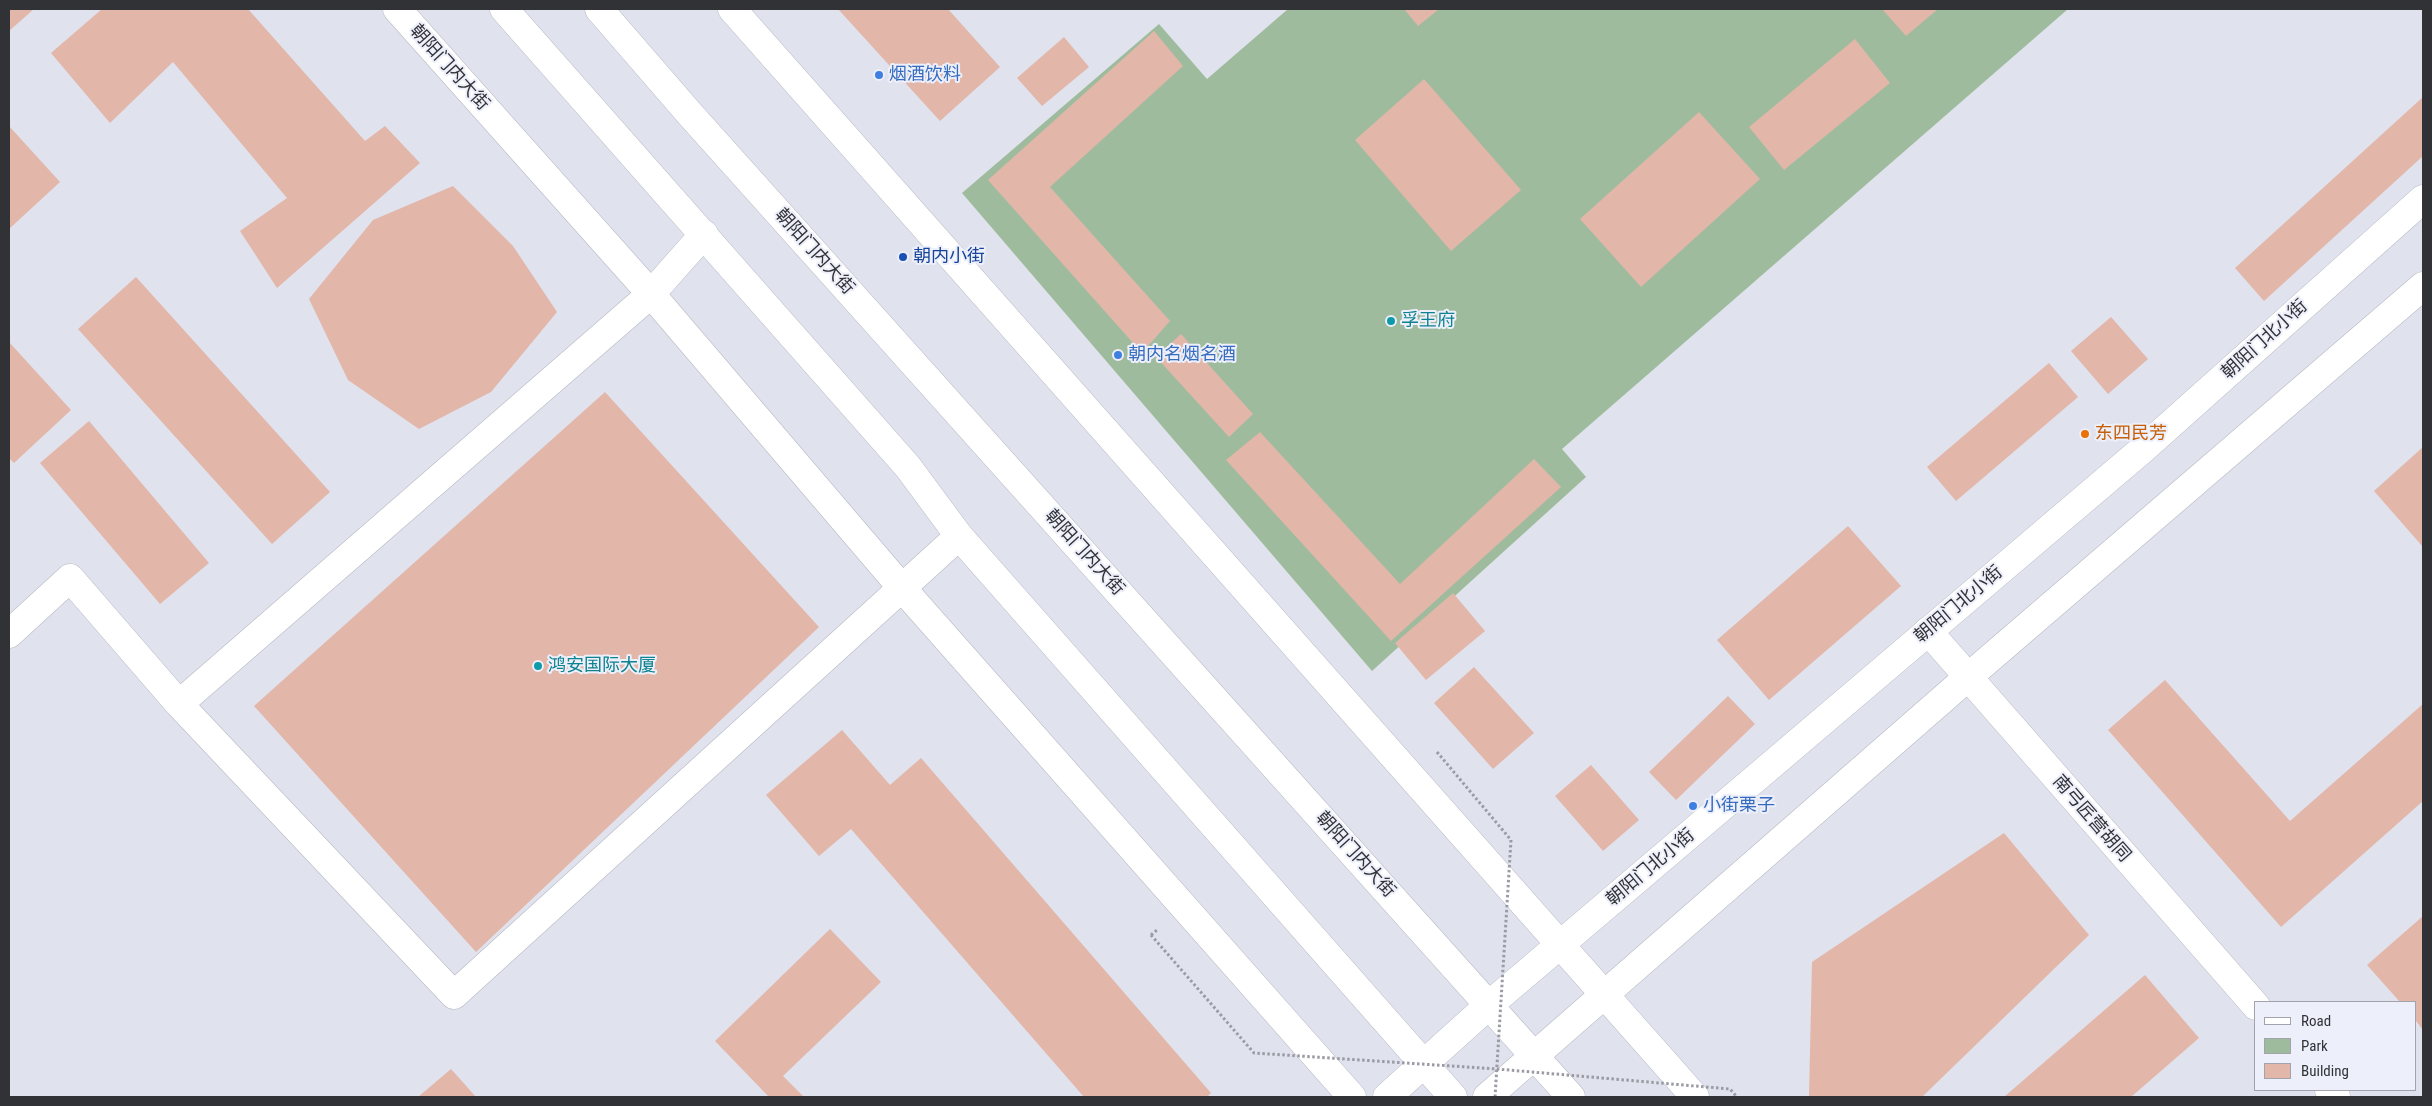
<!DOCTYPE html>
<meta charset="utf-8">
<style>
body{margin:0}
#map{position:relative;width:2432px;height:1106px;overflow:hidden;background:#e0e2ed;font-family:"Roboto Condensed",sans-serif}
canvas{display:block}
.frame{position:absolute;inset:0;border:10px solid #313236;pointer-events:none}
.legend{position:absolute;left:2254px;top:1001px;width:162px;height:90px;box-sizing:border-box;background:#edeffa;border:1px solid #a2a3ac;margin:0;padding:6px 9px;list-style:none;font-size:15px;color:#313236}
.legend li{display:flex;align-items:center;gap:10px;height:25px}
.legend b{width:25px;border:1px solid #a2a3ac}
</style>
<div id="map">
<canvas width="2432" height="1106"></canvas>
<div class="frame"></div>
<ul class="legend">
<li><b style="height:6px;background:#fff"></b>Road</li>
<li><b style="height:14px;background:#9ebc9d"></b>Park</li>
<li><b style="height:14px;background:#e2b6a9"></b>Building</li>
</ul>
</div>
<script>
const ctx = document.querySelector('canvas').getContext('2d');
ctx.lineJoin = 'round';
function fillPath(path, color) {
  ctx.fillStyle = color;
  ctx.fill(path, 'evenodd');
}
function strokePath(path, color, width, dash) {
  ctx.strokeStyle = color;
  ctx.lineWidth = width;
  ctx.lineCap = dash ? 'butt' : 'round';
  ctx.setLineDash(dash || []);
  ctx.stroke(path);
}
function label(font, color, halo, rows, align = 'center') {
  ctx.font = font + ' "Roboto Condensed","Noto Sans SC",sans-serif';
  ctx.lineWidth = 4;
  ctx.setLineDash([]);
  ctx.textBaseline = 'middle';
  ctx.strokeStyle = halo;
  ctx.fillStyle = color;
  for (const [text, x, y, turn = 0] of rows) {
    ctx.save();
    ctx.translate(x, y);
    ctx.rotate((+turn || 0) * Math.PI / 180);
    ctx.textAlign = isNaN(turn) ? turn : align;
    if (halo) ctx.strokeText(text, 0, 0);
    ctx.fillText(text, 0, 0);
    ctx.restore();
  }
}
fillPath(new Path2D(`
 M1288 9H2068L1562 449 1586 477 1372 671 962 193 1159 24 1207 79Z`), '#9ebc9d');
fillPath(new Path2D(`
 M9 9H34L9 31Z
 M102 9H248L365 141 385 126 420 163 277 288 240 231 287 198 173 62 110 123 51 53Z
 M838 9H948L1000 67 940 121Z
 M1404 9H1439L1418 26Z
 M1882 9H1938L1906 36Z
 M1154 31 1183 66 1050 187 1170 321 1142 353 988 180Z
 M1064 37 1089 67 1042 106 1017 78Z
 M1855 39 1890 83 1784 170 1749 127Z
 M1424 79 1521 190 1451 251 1355 140Z
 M2423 97V156L2264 301 2235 268Z
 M1699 112 1760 179 1641 287 1580 219Z
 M9 126 60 182 9 229Z
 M453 186 513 246 557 312 491 392 419 429 348 380 309 299 373 220Z
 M136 277 330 492 272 544 78 329Z
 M2111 317 2148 359 2108 394 2071 351Z
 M1181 334 1253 414 1229 437 1156 357Z
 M9 342 71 410 14 463 9 458Z
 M2049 363 2078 397 1956 501 1927 467Z
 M605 392 819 627 476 952 254 706Z
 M89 421 209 563 160 604 40 463Z
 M1260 432 1400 584 1534 459 1561 487 1391 641 1226 460Z
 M2423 447V547L2374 491Z
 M1848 526 1901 586 1769 700 1717 640Z
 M1453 593 1485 631 1426 680 1395 643Z
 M1474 667 1534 733 1493 769 1434 703Z
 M2165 680 2290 821 2423 704V801L2281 927 2108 730Z
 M1728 696 1755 724 1676 800 1649 772Z
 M842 730 890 785 921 758 1211 1093 1207 1097H1084L851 829 819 856 766 795Z
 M1591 765 1639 820 1603 851 1555 796Z
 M2004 833 2089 935 1922 1097H1809L1812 962Z
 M2423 916V1030L2416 1021V1002H2400L2367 965Z
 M830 929 881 982 783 1076 804 1097H769L715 1041Z
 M2145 975 2199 1038 2131 1097H2004Z
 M451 1069 476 1097H418Z`), '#e2b6a9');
const minor = new Path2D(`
 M704 234 651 294 179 704 454 995 959 536
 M1928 631 2256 1006
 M9 634 70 578 179 704
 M2329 1090 2336 1097`);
const tertiary = new Path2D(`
 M397 9 651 294 902 588 1352 1097
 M732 9 1695 1097`);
const secondary = new Path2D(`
 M1387 1097 1489 1005 2143 449 2423 199
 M1487 1097 1967 678 2423 286`);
const primary = new Path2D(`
 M504 9 908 467 959 536 1453 1097
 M599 9 689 113 1571 1097`);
strokePath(minor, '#b7b9c3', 29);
strokePath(tertiary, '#b7b9c3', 29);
strokePath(secondary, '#b7b9c3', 29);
strokePath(primary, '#b7b9c3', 29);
strokePath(new Path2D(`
 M1151 935 1157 930`), '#9a9ba3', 3, [2.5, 2.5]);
strokePath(minor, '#fff', 28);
strokePath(tertiary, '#fff', 28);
strokePath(secondary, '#fff', 28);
strokePath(primary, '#fff', 28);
strokePath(new Path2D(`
 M1437 752 1511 840 1495 1097
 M1151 935 1254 1053 1497 1069 1730 1089 1737 1097`), '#9a9ba3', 3, [2.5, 2.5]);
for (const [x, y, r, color] of [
 [879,75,5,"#3f7fe0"],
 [903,257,5,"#1a4fb4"],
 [1391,321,5,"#0f9aa8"],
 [1118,355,5,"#3f7fe0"],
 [2085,434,5,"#e8710a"],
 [538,666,5,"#0f9aa8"],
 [1693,806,5,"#3f7fe0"]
]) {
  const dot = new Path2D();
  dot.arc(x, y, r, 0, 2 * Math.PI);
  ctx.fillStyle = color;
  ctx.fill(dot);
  strokePath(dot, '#edeffa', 2);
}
label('18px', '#313236', '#edeffa', [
 ["朝阳门内大街",449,68,48],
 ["朝阳门内大街",814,252,48],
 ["朝阳门北小街",2265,340,-42],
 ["朝阳门内大街",1084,553,48],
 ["朝阳门北小街",1959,605,-40],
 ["南弓匠营胡同",2091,819,49],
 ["朝阳门内大街",1355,855,48],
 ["朝阳门北小街",1651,868,-40]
]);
label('18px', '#366cbe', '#edeffa', [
 ["烟酒饮料",889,75],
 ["朝内名烟名酒",1128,355],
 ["小街栗子",1703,806]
], 'left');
label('18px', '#164399', '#edeffa', [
 ["朝内小街",913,257]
], 'left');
label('18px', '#0d838f', '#edeffa', [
 ["孚王府",1401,321],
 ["鸿安国际大厦",548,666]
], 'left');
label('18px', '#c56008', '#edeffa', [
 ["东四民芳",2095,434]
], 'left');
</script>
